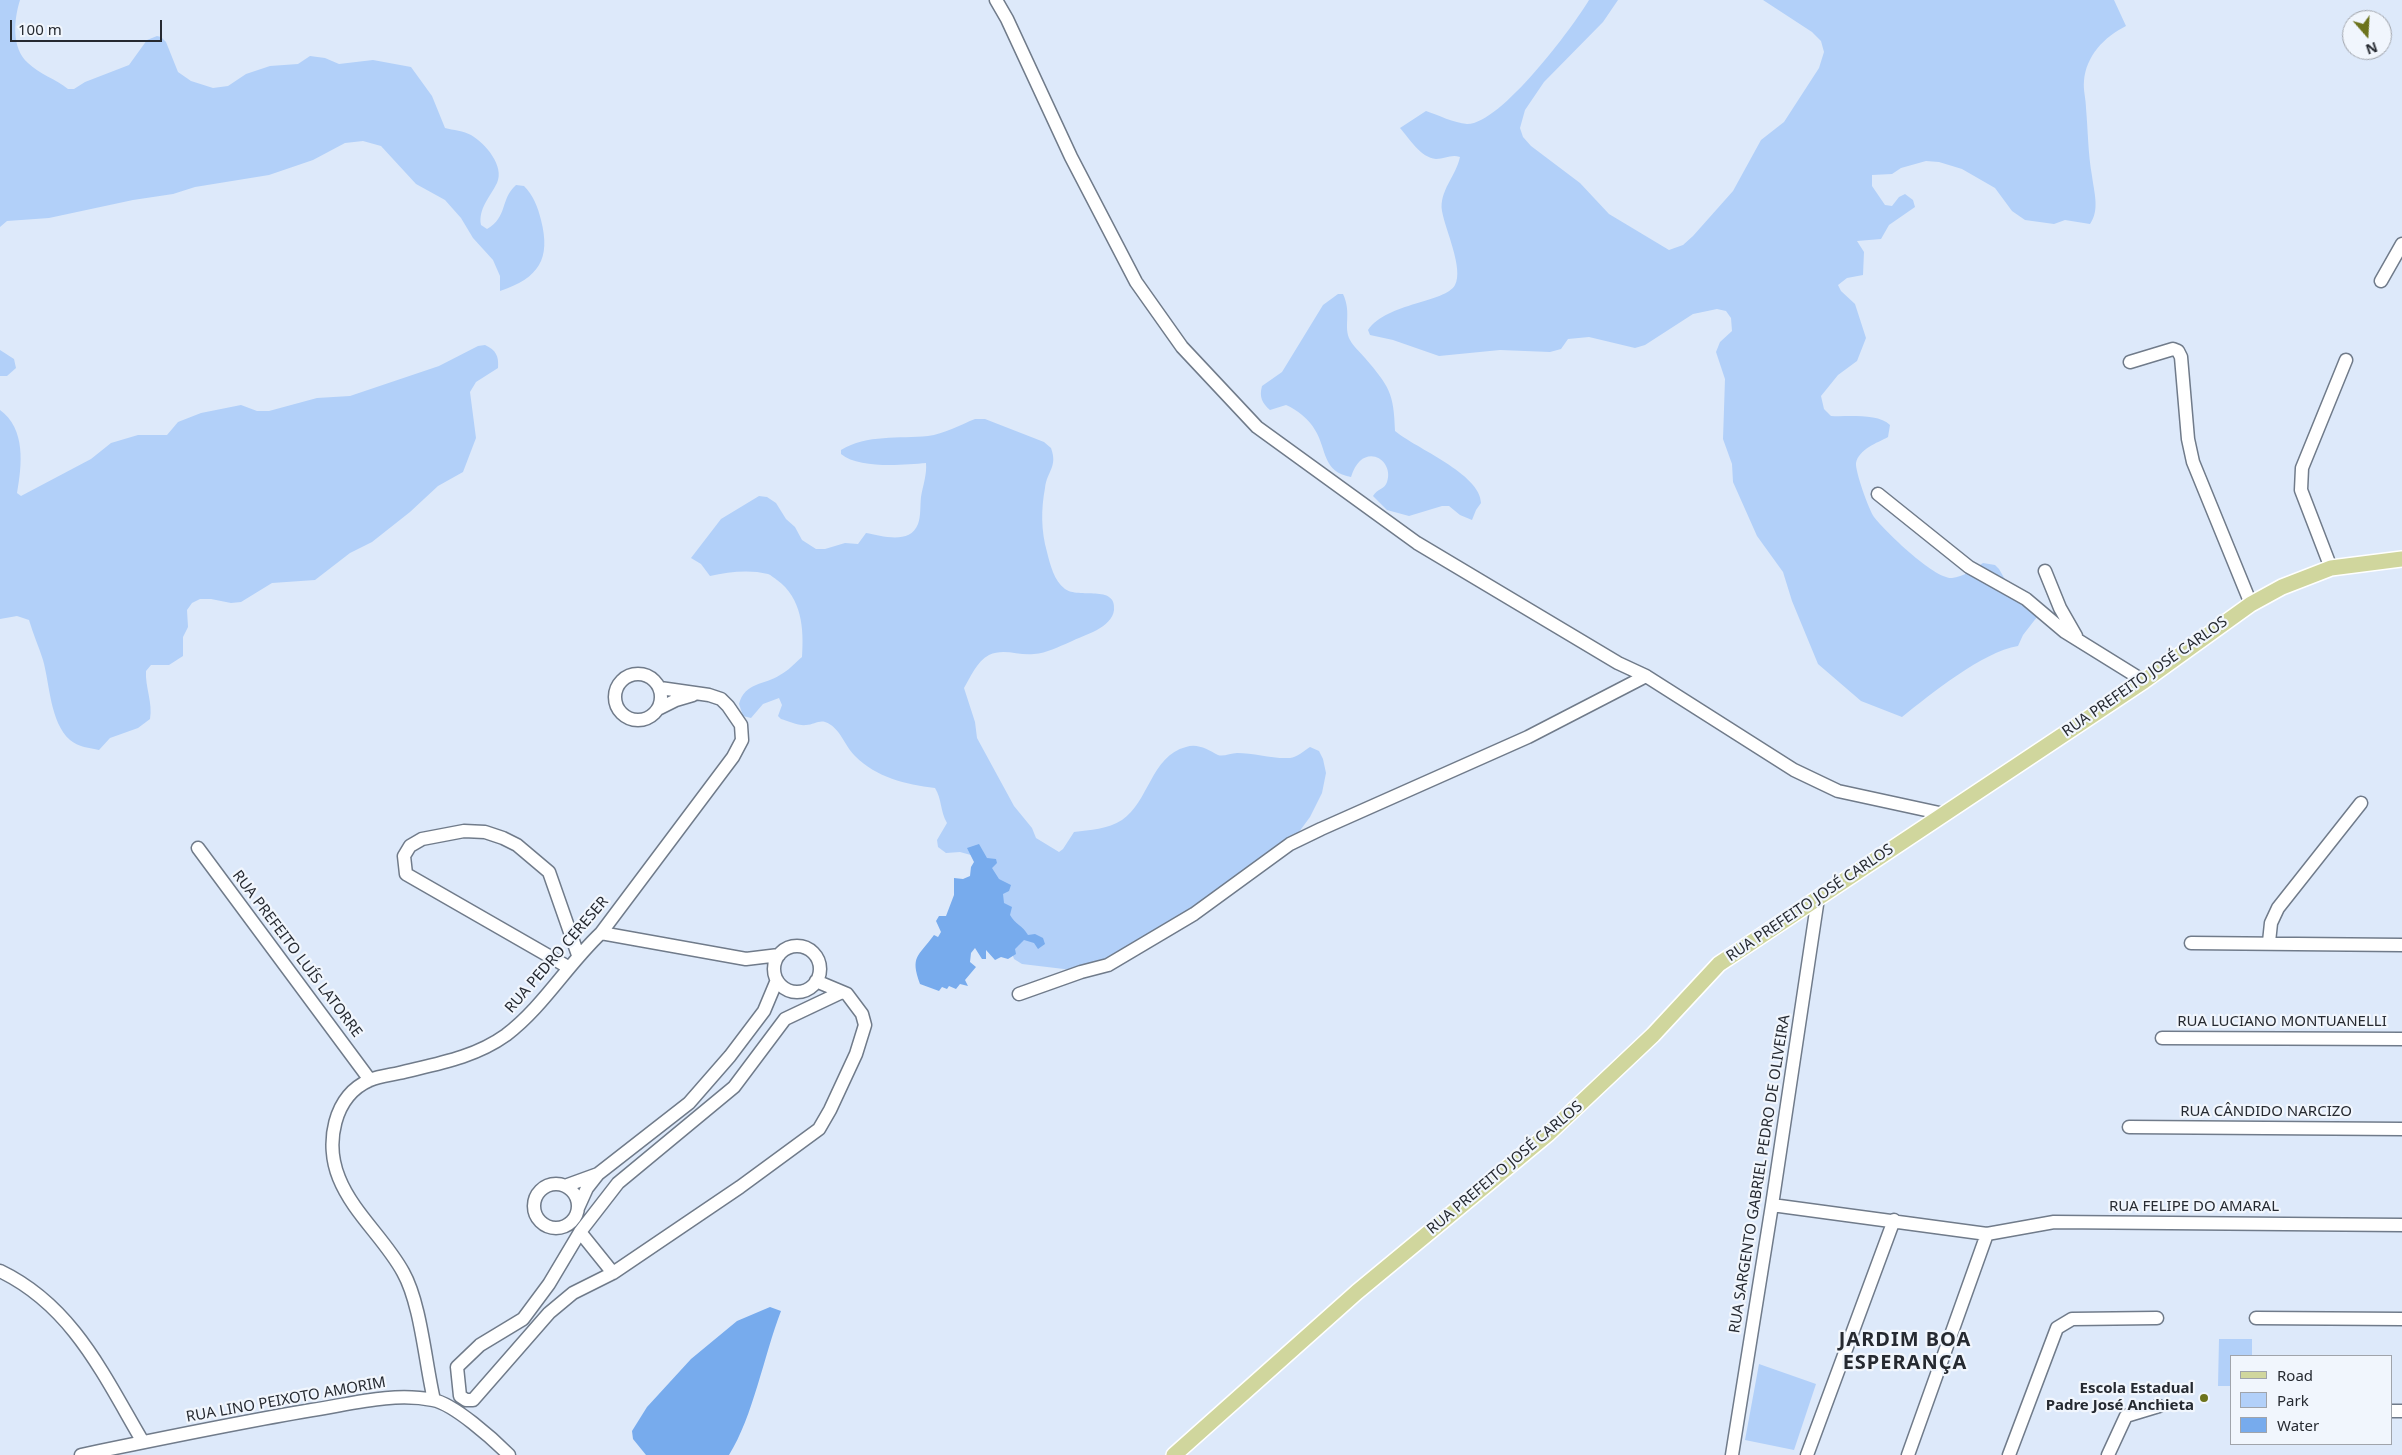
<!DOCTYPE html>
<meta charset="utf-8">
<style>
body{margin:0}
#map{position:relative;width:2402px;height:1455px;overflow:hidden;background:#dde9fa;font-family:"Noto Sans",sans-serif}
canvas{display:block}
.legend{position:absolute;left:2230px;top:1355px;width:162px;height:90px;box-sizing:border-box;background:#f1f6fd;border:1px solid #a0a4ab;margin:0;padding:6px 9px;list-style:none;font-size:15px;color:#262a31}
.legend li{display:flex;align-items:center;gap:10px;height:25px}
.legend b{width:25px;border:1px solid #a0a4ab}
.north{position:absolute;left:2342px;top:10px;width:50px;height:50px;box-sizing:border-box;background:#f1f6fd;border:1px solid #a0a4ab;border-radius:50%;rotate:161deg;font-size:14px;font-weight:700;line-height:20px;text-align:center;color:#262a31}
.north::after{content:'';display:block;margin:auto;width:18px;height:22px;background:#6c731c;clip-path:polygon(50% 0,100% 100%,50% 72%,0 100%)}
.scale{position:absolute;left:10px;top:20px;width:152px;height:22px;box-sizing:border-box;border:2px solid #262a31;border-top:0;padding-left:6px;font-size:15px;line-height:18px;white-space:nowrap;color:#262a31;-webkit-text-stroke:4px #f1f6fd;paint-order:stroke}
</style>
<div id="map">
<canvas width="2402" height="1455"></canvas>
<ul class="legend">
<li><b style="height:6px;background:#d0d69d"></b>Road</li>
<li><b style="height:14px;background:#b2d0f9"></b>Park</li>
<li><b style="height:14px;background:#77abed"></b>Water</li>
</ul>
<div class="north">N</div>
<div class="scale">100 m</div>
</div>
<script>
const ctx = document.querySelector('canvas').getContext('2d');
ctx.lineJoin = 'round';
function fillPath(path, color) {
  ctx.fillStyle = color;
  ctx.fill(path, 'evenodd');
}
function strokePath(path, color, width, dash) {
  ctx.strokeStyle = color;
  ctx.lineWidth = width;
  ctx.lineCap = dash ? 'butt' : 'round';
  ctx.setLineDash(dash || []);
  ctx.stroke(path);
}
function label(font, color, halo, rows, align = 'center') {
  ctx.font = font + ' "Noto Sans",sans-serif';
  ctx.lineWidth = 4.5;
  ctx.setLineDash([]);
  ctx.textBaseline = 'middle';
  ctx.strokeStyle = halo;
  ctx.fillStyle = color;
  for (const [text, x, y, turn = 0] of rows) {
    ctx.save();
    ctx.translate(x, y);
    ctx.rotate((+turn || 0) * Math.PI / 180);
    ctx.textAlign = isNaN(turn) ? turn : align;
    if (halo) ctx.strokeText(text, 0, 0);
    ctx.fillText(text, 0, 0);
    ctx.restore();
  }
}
fillPath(new Path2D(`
 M0 0H20C14 19 11 48 28 63 39 74 56 79 68 89H74L85 82 129 65 147 40 157 36 161 37 166 42 178 72 191 81 213 88 228 86 246 74 270 66 298 64 310 56 325 58 339 64 373 60 411 67 432 96 445 128C453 130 464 131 471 135 485 143 505 166 497 183 490 197 478 209 481 225L487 229C508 217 500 199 516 185L524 186C533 195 538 207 541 220 551 259 539 278 500 291V276L493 260 473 238 461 218 445 200 416 184 381 146 363 141 345 143 313 160 269 175 195 187 173 194 133 200 49 218 7 221 0 227Z
 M1589 0H1618L1603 22 1544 82 1525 110 1520 128 1523 137 1531 146 1580 183 1609 214 1669 250 1683 245 1693 236 1733 191 1761 140 1784 122 1819 68 1824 52 1821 41 1812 32 1763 0H2114L2126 26C2104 37 2086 56 2084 81 2083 90 2086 99 2086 108 2088 131 2088 153 2092 176 2094 192 2100 210 2090 224L2065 220 2054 224 2025 220 2012 211 1995 188 1962 169 1939 162 1926 161 1901 168 1892 174 1872 175V186L1885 205 1892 206 1899 197 1905 194 1913 200 1915 207 1889 225 1881 239 1857 241 1864 252 1863 275 1847 278 1838 285 1841 291 1855 304 1866 338 1857 361 1838 375 1821 396 1824 409 1831 416C1847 417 1878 413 1890 425L1888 437C1877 443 1859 449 1856 463 1855 471 1869 510 1874 517 1886 532 1934 579 1952 578 1963 577 1974 569 1983 563L1995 565 1999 569 2011 590 2037 617 2023 635 2018 646C1982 652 1931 694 1902 717L1861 701 1818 664 1792 601 1783 572 1757 536 1733 482 1732 464 1723 439 1725 379 1716 352 1720 342 1732 331 1731 318 1726 311 1717 309 1693 314 1645 345 1635 348 1589 337 1568 339 1561 349 1550 352 1500 350 1439 356 1393 340 1370 335 1368 330C1388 302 1445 303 1455 285 1464 269 1445 229 1442 211 1439 191 1456 176 1460 157 1451 154 1445 159 1436 159 1421 158 1409 138 1400 128L1426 111C1438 115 1454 123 1467 124 1500 125 1573 27 1589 0Z
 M1338 294H1343C1352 313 1343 327 1350 340 1353 346 1360 352 1365 358 1389 386 1394 393 1395 431 1415 448 1481 474 1481 503L1476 510 1472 520 1460 515 1449 506H1442L1409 516 1387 510 1373 496C1377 489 1385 489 1387 482 1395 459 1362 440 1351 477 1322 472 1327 449 1315 430 1310 420 1296 409 1286 405L1270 410C1262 403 1259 397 1262 386L1282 372 1323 305Z
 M485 345C496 350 499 356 498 368L476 382 470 392 476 438 463 472 438 486 410 512 372 542 350 553 315 580 272 583 241 602 231 603 211 599H200L192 603 187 610 188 627 183 637V656L169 665H151L146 671C145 687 153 703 150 719L138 728 110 738 99 750C90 748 78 747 70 740 50 722 50 685 43 660 39 647 33 634 29 620L17 616 0 619V410C26 429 22 465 17 493L21 496 91 459 111 443 138 435H167L178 422 201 413 241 405 257 411H269L317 398 350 396 439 366 478 346Z
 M0 350 14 359 16 368 7 376H0Z
 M975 419H985L1044 442 1051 448C1058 467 1047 471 1045 488 1041 509 1041 531 1047 552 1050 564 1054 581 1065 589 1078 599 1117 584 1114 610 1112 628 1084 635 1070 642 1058 647 1047 653 1034 654 1019 656 1004 648 989 655 977 661 970 678 964 688L975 722 977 738 1014 806 1032 828 1036 838 1059 852 1063 849 1074 832C1090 830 1108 829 1122 820 1149 802 1151 756 1186 747 1198 743 1208 750 1218 755 1223 757 1231 753 1237 753 1254 753 1272 759 1290 758 1297 757 1304 751 1310 747L1319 751 1323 759 1326 773 1322 793 1310 817 1296 836 1250 865 1214 898 1089 972 1022 964 1014 959 978 857 960 852 946 853 938 847 937 840 947 823C940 811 942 799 935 788 905 784 877 778 855 756 844 745 840 727 825 722 819 720 813 725 806 725 799 726 788 721 781 719L778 716 782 705 779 698 763 704 751 718 743 716 739 704C745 682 765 685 780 675 788 671 795 663 802 657 804 629 802 598 777 580 774 578 771 575 768 574 749 569 728 572 710 576L701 564 691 558 721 519 759 496 767 497 776 503 786 519 795 527 802 540 816 549H825L845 543 858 544 866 533C882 536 910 545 918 524 921 516 920 506 921 497 923 485 927 475 926 463 903 465 859 469 841 454V450C867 434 899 439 928 436 944 434 960 425 975 419Z
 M2219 1339H2252V1356H2231V1386H2218Z
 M1759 1364 1816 1384 1794 1450 1745 1440Z`), '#b2d0f9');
fillPath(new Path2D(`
 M979 844 987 858 996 859 997 863 992 868 999 879 1011 885 1009 891 1003 894 1004 903 1012 907 1010 915C1015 924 1023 926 1028 935L1035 934 1043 938 1045 944 1038 949 1034 943 1024 940 1015 949 1016 954 1008 959 1001 957 995 960 986 950V959H982L975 948 971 953 970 962 976 967 965 980 968 986 960 984 956 989 949 986 947 989 942 987 939 991 920 984C910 956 918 957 934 935L938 937 941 932 936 921 939 916H946L954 895V878L963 879 970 876 971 867 974 862 967 848Z
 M770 1307 781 1311C764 1355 753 1417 729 1455H646L633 1439 632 1431 647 1407 691 1359 737 1321Z`), '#77abed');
const minor = new Path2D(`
 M996 0 1007 19 1071 157 1136 282 1182 347 1257 427 1417 543 1618 663 1646 676 1794 770 1838 791 1944 814
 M2381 281 2402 244
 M2130 362 2173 349 2178 351 2181 357 2188 439 2193 462 2251 604
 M1878 494 1969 567 2026 599 2065 632 2144 681
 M2331 568 2301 490 2302 468 2346 360
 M2045 571 2060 608 2076 636
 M615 697a23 23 0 1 1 46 0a23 23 0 1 1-46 0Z
 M658 709 676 700 693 695
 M198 848 370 1080
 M601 933 746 959 779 955
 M2269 942 2271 923 2278 908 2361 803
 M2191 943 2402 945
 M774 969a23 23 0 1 1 46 0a23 23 0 1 1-46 0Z
 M568 967 406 874 404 856 410 846 422 839 464 831 485 832 503 838 517 845 549 872 578 955
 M816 981 847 994 862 1014 865 1025 856 1054 830 1110 819 1129 740 1187 613 1273 573 1293 549 1313 473 1400H466L460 1396 457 1367 480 1345 523 1319 549 1284 580 1232 618 1183 734 1087 785 1019 842 992
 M1019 994 1081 972 1108 965 1194 914 1290 844 1321 829 1528 737 1646 676
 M2162 1038 2402 1039
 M2129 1127 2402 1129
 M534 1206a22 22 0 1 1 44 0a22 22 0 1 1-44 0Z
 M565 1186 598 1174 689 1103 730 1056 764 1011 777 980
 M1772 1205 1987 1234 2054 1222 2402 1225
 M578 1208 587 1188 598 1174
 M580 1232 613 1273
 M0 1271C73 1306 104 1376 143 1442
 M2256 1318 2402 1319
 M434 1400C425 1362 421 1304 403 1272 385 1239 353 1213 339 1178 325 1144 333 1096 370 1080 379 1076 390 1075 399 1073 436 1064 474 1058 506 1035 543 1007 567 965 601 933L733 757 742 740 741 725 728 706 721 699 709 695 660 688
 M2391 1411H2402
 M81 1455C158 1439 235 1423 312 1410 351 1404 393 1392 433 1400 454 1404 493 1439 509 1455
 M1732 1455 1772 1205 1818 898
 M1807 1455 1894 1220
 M1908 1455 1987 1234
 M2009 1455 2057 1328 2072 1319 2157 1318
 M2108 1455 2126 1416 2159 1406`);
const major = new Path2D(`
 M1174 1455 1357 1292 1548 1134 1653 1035 1719 964 2144 681 2251 604 2282 587 2331 568 2402 559`);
strokePath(minor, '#707b8a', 15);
strokePath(major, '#fff', 18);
strokePath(minor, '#fff', 12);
strokePath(major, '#d0d69d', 15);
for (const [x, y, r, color] of [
 [2204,1398,5,"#6c731c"]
]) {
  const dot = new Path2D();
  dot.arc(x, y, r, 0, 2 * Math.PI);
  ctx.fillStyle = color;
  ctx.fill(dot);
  strokePath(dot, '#f1f6fd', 2);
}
label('15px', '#262a31', '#f1f6fd', [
 ["RUA PREFEITO JOSÉ CARLOS",2145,677,-35],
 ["RUA PREFEITO JOSÉ CARLOS",1810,903,-34],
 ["RUA PREFEITO LUÍS LATORRE",297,954,53],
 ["RUA PEDRO CERESER",557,955,-49],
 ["RUA LUCIANO MONTUANELLI",2282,1022],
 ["RUA CÂNDIDO NARCIZO",2266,1112],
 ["RUA PREFEITO JOSÉ CARLOS",1505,1168,-40],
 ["RUA SARGENTO GABRIEL PEDRO DE OLIVEIRA",1760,1174,-81],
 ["RUA FELIPE DO AMARAL",2194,1207],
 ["RUA LINO PEIXOTO AMORIM",286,1400,-10]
]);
label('bold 15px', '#262a31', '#f1f6fd', [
 ["Escola Estadual",2194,1389],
 ["Padre José Anchieta",2194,1406]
], 'right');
ctx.letterSpacing = '1px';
label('bold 20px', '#262a31', '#f1f6fd', [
 ["JARDIM BOA",1905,1340],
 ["ESPERANÇA",1905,1363]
]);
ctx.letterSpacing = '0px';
</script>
